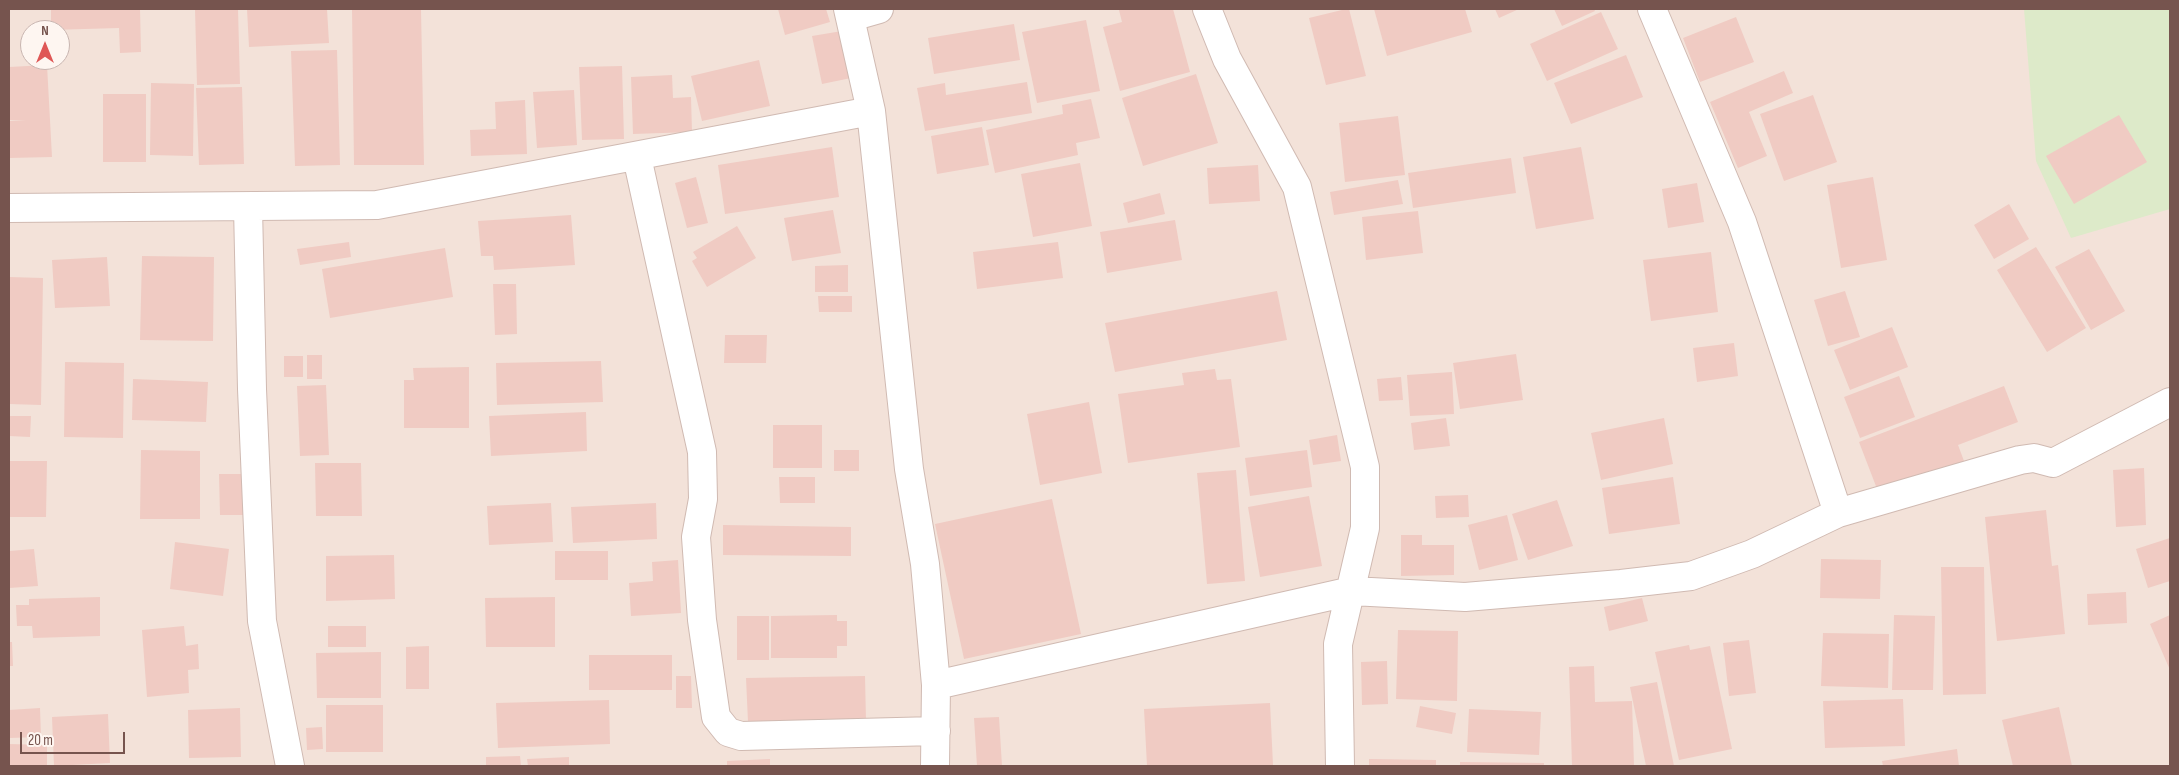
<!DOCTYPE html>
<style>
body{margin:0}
#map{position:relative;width:2179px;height:775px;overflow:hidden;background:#fcf1ea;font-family:"Sofia Sans Condensed",sans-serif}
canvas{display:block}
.frame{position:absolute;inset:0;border:10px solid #76544e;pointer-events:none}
.north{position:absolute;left:20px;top:20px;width:50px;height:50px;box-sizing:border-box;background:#fef6f1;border:1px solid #c8b5b0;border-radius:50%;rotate:0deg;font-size:14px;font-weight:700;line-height:20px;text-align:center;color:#76544e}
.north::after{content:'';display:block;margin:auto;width:18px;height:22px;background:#df5756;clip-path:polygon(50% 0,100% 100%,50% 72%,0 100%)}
.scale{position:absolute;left:20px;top:732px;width:105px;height:22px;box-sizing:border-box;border:2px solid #76544e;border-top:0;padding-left:6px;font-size:15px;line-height:18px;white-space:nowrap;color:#76544e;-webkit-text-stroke:4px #fef6f1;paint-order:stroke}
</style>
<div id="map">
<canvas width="2179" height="775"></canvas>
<div class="frame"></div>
<div class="north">N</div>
<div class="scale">20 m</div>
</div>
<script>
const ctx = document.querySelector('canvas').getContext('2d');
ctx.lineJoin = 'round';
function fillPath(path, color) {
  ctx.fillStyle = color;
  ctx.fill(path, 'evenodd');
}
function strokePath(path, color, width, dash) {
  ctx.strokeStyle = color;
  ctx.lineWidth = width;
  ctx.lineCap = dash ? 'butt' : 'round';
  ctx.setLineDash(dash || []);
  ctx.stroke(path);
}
fillPath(new Path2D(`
 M9 9H2031L2170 200V766H9ZM30 30H60V60H30Z`), '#f3e2d9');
fillPath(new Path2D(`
 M2024 9H2170V209L2071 238 2036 161Z`), '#ddeac9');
fillPath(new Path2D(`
 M51 9H140L141 52 120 53 119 28 51 30Z
 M195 9H238L240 84 197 85Z
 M247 9H327L329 43 249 47Z
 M352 9H421L424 165H354Z
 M778 9H826L830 22 785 35Z
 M1125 9H1173L1190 72 1120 91 1103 27 1122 22 1119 10Z
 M1346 9H1349L1366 76 1326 85 1309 18Z
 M1374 9H1465L1472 32 1387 56Z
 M1495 9H1519L1499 18Z
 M1554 9H1594L1595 11 1562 26Z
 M1601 12 1618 49 1547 81 1530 44Z
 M1736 17 1754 62 1700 82 1683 38Z
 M1086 20 1100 91 1037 103 1022 32Z
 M1014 24 1020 60 934 74 928 38Z
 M842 31 851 78 822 84 812 36Z
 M337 50 340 165 295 166 291 51Z
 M1626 55 1643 97 1571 124 1554 83Z
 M759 60 770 106 702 121 691 76Z
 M47 65 52 157 9 158V121L26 120H9V67Z
 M622 66 624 139 582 140 579 67Z
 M1784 71 1793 93 1749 112 1767 156 1738 168 1710 102Z
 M1196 74 1218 143 1143 166 1122 98Z
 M672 75 673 98 691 97 692 132 633 134 631 77Z
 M1027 82 1032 113 925 131 917 88 945 83 946 95Z
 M151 83 194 84 193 156 150 155Z
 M242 87 244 164 199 165 196 88Z
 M574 90 577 145 537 148 533 92Z
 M103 94H146V162H103Z
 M1813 95 1837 162 1784 181 1760 114Z
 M1091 99 1100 138 1076 143 1078 155 995 173 986 130 1063 114 1062 105Z
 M525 100 527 154 471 156 470 130 496 129 495 102Z
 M2119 115 2147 162 2074 204 2046 156Z
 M1398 116 1405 175 1345 182 1339 123Z
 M982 127 989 165 937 174 931 136Z
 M832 147 839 197 725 214 718 165Z
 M1581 147 1594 219 1536 229 1523 157Z
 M1511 158 1516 193 1413 208 1408 173Z
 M1080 163 1092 226 1033 237 1021 174Z
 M1258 165 1260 201 1209 204 1207 168Z
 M696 177 708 223 687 228 675 183Z
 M1873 177 1887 260 1841 268 1827 185Z
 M1398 180 1403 204 1334 215 1330 192Z
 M1697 183 1704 222 1668 228 1662 189Z
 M1160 193 1165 214 1128 223 1123 203Z
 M2009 204 2029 239 1994 259 1974 225Z
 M833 210 841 253 792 261 784 218Z
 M1418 211 1423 253 1366 260 1362 217Z
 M571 215 575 265 494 270 493 256H481L478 221Z
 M1175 220 1182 260 1107 273 1100 232Z
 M737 226 756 258 707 287 692 261 697 258 693 252Z
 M349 242 351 257 300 265 297 249Z
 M1058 242 1063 278 977 289 973 252Z
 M2036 247 2086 328 2047 352 1997 270Z
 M445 248 453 297 330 318 322 269Z
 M2089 249 2125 311 2091 330 2055 267Z
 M1711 252 1718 312 1651 321 1643 260Z
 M142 256 214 257 213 341 140 340Z
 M107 257 110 306 55 308 52 260Z
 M848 265V292H815V266Z
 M9 277 43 278 41 405 9 404Z
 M493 284H516L517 334 495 335Z
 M1277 291 1287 340 1115 372 1105 323Z
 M1845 291 1860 337 1828 346 1814 300Z
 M818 296H852V312H819Z
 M1892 327 1908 367 1850 390 1834 350Z
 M725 335H767L766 363H724Z
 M1734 343 1738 376 1697 382 1693 348Z
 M1516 354 1523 400 1460 409 1453 363Z
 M307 355H322V379H307Z
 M284 356H303V377H284Z
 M601 361 603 402 497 405 496 363Z
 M65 362 124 363 123 438 64 437Z
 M469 367V428H404V380H414L413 368Z
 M1215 369 1217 380 1231 379 1240 447 1128 463 1118 394 1184 385 1182 373Z
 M1452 372 1454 414 1410 416 1407 375Z
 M1899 376 1915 417 1860 438 1844 397Z
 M1401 377 1403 400 1379 401 1377 379Z
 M133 379 208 382 206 422 132 420Z
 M326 385 329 455 300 456 297 386Z
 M2004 386 2018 422 1958 445 1964 461 1879 494 1859 442Z
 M1089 402 1102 473 1040 485 1027 414Z
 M586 412 587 451 491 456 489 416Z
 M9 416H31L30 437 9 436Z
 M1446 418 1450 446 1414 450 1411 423Z
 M1664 418 1673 464 1601 480 1591 433Z
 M773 425H822V468H773Z
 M1337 435 1341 461 1313 465 1309 440Z
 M141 450 200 451V519H140Z
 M834 450H859V471H834Z
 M1307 450 1312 487 1250 496 1245 458Z
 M9 461H47L46 517H9Z
 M315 463H361L362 516H316Z
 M2144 468 2146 525 2116 527 2113 470Z
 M1236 470 1245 581 1207 584 1197 473Z
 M219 474H245V515H220Z
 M779 477H815V503H780Z
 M1673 477 1680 524 1609 534 1602 488Z
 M1468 495 1469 517 1436 518 1435 496Z
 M1309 496 1322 566 1260 577 1248 507Z
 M1052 499 1081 634 964 659 935 524Z
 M1557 500 1573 546 1528 560 1512 514Z
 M551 503 553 542 489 545 487 506Z
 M656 503 657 539 573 543 571 507Z
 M2046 510 2052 566 2058 565 2065 634 1997 641 1985 517Z
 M1507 515 1518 560 1479 570 1468 525Z
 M723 525 851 527V556L723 555Z
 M1401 535H1422V545H1454V575L1401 576Z
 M2170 538V581L2148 588 2136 549Z
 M175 542 229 549 223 596 170 589Z
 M34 549 38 586 9 588V551Z
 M555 551H608V580H555Z
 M394 555 395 599 326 601V556Z
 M1821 559 1881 560 1880 599 1820 598Z
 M678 560 681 613 631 616 629 583 653 581 652 562Z
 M1941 567H1984L1986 694 1943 695Z
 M2126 592 2127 623 2088 625 2087 594Z
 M100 597V636L33 638 32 626H17L16 605H29V599Z
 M555 597V647H486L485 598Z
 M1642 598 1648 621 1609 631 1604 607Z
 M837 615V621H847V646H837V658H771V616Z
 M1894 615 1935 616 1933 690H1892Z
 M2170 615V670L2150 624Z
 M737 616H769V660H737Z
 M184 626 186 646 198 644 199 669 188 670 189 693 147 697 142 630Z
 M328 626H366V647H328Z
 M1398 630 1458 631 1457 701 1396 699Z
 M1823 633 1889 634 1888 688 1821 686Z
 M1749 640 1756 693 1729 696 1723 643Z
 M9 642H12L13 666H9Z
 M1689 645 1690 650 1710 646 1732 749 1679 760 1655 652Z
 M429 646V689H406V647Z
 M381 652V698H317L316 653Z
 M589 655H672V690H589Z
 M1387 661 1388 704 1362 705 1361 662Z
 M1594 666 1595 702 1632 701 1634 766H1572L1569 667Z
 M676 676H691L692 708H676Z
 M865 676 866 721 748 722 746 678Z
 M1657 682 1674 766H1646L1630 687Z
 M1903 699 1905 746 1825 748 1823 701Z
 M609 700 610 744 498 748 496 703Z
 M1270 703 1273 765 1147 766 1144 709Z
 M326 705H383V752H326Z
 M1420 706 1456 713 1452 734 1416 727Z
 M2059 707 2072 766H2013L2002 720Z
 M40 708 41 737 9 738V710Z
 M240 708 241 757 189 758 188 710Z
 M1469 709 1541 712 1539 755 1467 752Z
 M108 714 110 763 54 766 52 717Z
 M999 717 1002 766H977L974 718Z
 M322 727 323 749 307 750 306 728Z
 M9 744 47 745V766H9Z
 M1957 749 1959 766H1883L1882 761Z
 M520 756 521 766H486V757Z
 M569 757V766H528L527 759Z
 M770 759V766H727V761Z
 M1369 759 1436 760V766H1369Z
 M1460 762 1544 763V766H1460Z`), '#f0cbc3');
const minor = new Path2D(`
 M848 9 871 111 909 469 925 564 936 685 935 766
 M1207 9 1227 59 1297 187 1365 467V528L1338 644 1340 766
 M1652 9 1742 222 1838 513
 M851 17 879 9
 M637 157 702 452 703 499 696 537 702 620 716 717 728 732 741 736 936 731
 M248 207 252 389 262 621 290 766
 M9 208 377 205 871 111
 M936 685 1352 591 1465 597 1621 584 1691 576 1752 554 1838 513 2020 460 2034 458 2053 463 2170 402`);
strokePath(minor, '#d0bab2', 30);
strokePath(minor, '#fff', 28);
</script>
